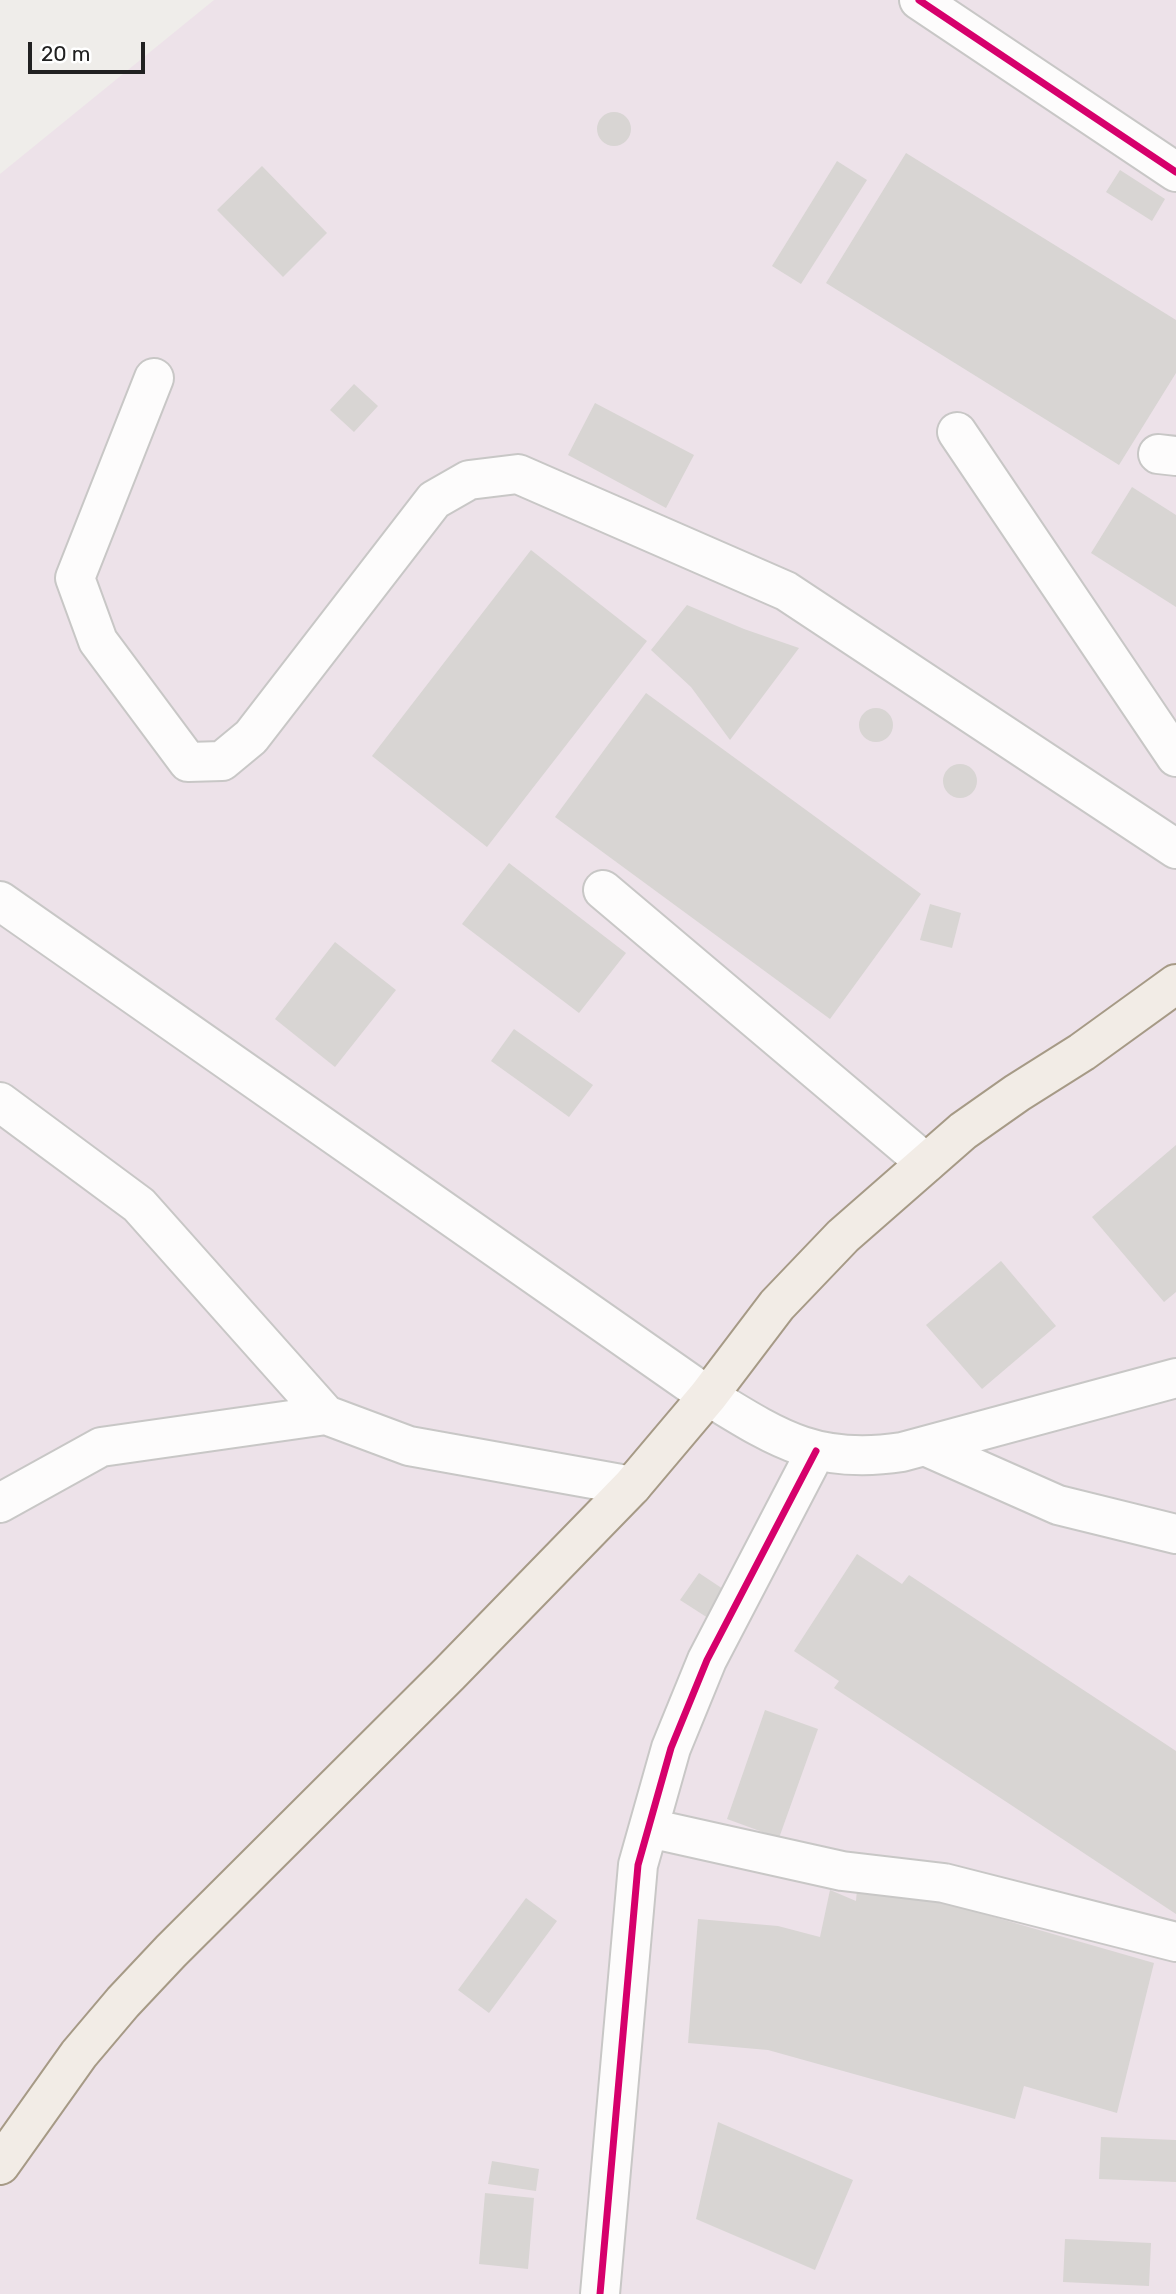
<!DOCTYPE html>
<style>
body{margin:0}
#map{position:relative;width:1176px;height:2294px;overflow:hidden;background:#efedea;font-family:Rubik,sans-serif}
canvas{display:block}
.scale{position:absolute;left:28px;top:42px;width:117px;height:32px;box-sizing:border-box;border:4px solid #212121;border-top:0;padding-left:9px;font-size:21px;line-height:24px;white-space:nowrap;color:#212121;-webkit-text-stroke:5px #fff;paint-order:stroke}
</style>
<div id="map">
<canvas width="1176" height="2294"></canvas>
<div class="scale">20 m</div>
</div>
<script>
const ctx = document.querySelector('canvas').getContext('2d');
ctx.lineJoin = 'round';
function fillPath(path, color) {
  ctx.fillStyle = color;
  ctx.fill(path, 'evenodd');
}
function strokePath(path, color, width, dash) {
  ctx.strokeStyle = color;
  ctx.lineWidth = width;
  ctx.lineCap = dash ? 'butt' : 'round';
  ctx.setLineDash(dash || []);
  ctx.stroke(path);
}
fillPath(new Path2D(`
 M214 0H1176V2294H0V174Z`), '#ede2e9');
fillPath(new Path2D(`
 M597 129a17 17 0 1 1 34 0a17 17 0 1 1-34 0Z
 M906 153 1176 320V373L1119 465 826 283Z
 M837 161 867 180 801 284 772 266Z
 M262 166 327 233 283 277 217 210Z
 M1120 170 1165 199 1152 221 1106 192Z
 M354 384 378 406 354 432 330 410Z
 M595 403 694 455 666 508 568 455Z
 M1132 487 1176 515V607L1091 553Z
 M531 550 647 641 487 847 372 756Z
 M687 605 744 629 799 648 730 740 691 687 651 650Z
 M646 693 921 894 830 1019 555 817Z
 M859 725a17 17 0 1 1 34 0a17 17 0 1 1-34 0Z
 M943 781a17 17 0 1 1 34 0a17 17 0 1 1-34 0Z
 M509 863 626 953 579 1013 462 924Z
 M930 904 961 913 952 948 920 940Z
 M335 942 396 990 335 1067 275 1019Z
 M514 1029 593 1085 569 1117 491 1061Z
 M1176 1145V1292L1164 1302 1092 1217Z
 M1001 1261 1056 1326 982 1389 926 1325Z
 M857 1554 902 1584 909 1575 1176 1751V1914L834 1688 839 1681 794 1651Z
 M699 1573 726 1591 708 1618 680 1600Z
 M765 1710 818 1729 779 1838 727 1819Z
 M858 1878 1154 1963 1117 2113 1024 2086 1015 2119 768 2050 688 2043 698 1919 778 1926 820 1937 830 1890 856 1901Z
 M526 1898 557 1921 489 2013 458 1990Z
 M718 2122 853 2180 815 2270 696 2219Z
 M1101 2137 1176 2140V2182L1099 2179Z
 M492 2161 539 2169 536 2191 488 2184Z
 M485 2193 534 2198 528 2269 479 2264Z
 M1065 2239 1151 2243 1149 2286 1063 2282Z`), '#d8d5d3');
const minor = new Path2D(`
 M919 0 1176 172
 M154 378 75 578 98 641 188 762 222 761 251 737 434 500 469 480 518 474 786 591 1176 849
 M957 432 1176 757
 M1158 454 1176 456
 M603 890 926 1163
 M0 901 708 1396C778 1439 817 1465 902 1452L1176 1378
 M0 1102 139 1205 326 1415
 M927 1447 1058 1505 1176 1534
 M0 1503 101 1447 326 1415 409 1446 632 1486
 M649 1828 842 1871 944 1883 1176 1942
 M600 2294 638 1865 671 1748 707 1660 816 1451`);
const major = new Path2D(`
 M0 2165 79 2054 123 2002 171 1951 449 1674 632 1486 708 1396 777 1305 843 1236 963 1131 1017 1093 1082 1052 1176 984`);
strokePath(minor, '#c8c7c6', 42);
strokePath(major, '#a69a86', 42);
strokePath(minor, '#fdfcfc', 38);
strokePath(major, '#f2ece6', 38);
strokePath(new Path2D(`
 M919 0 1176 172
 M600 2294 638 1865 671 1748 707 1660 816 1451`), '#d6006c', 7);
</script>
